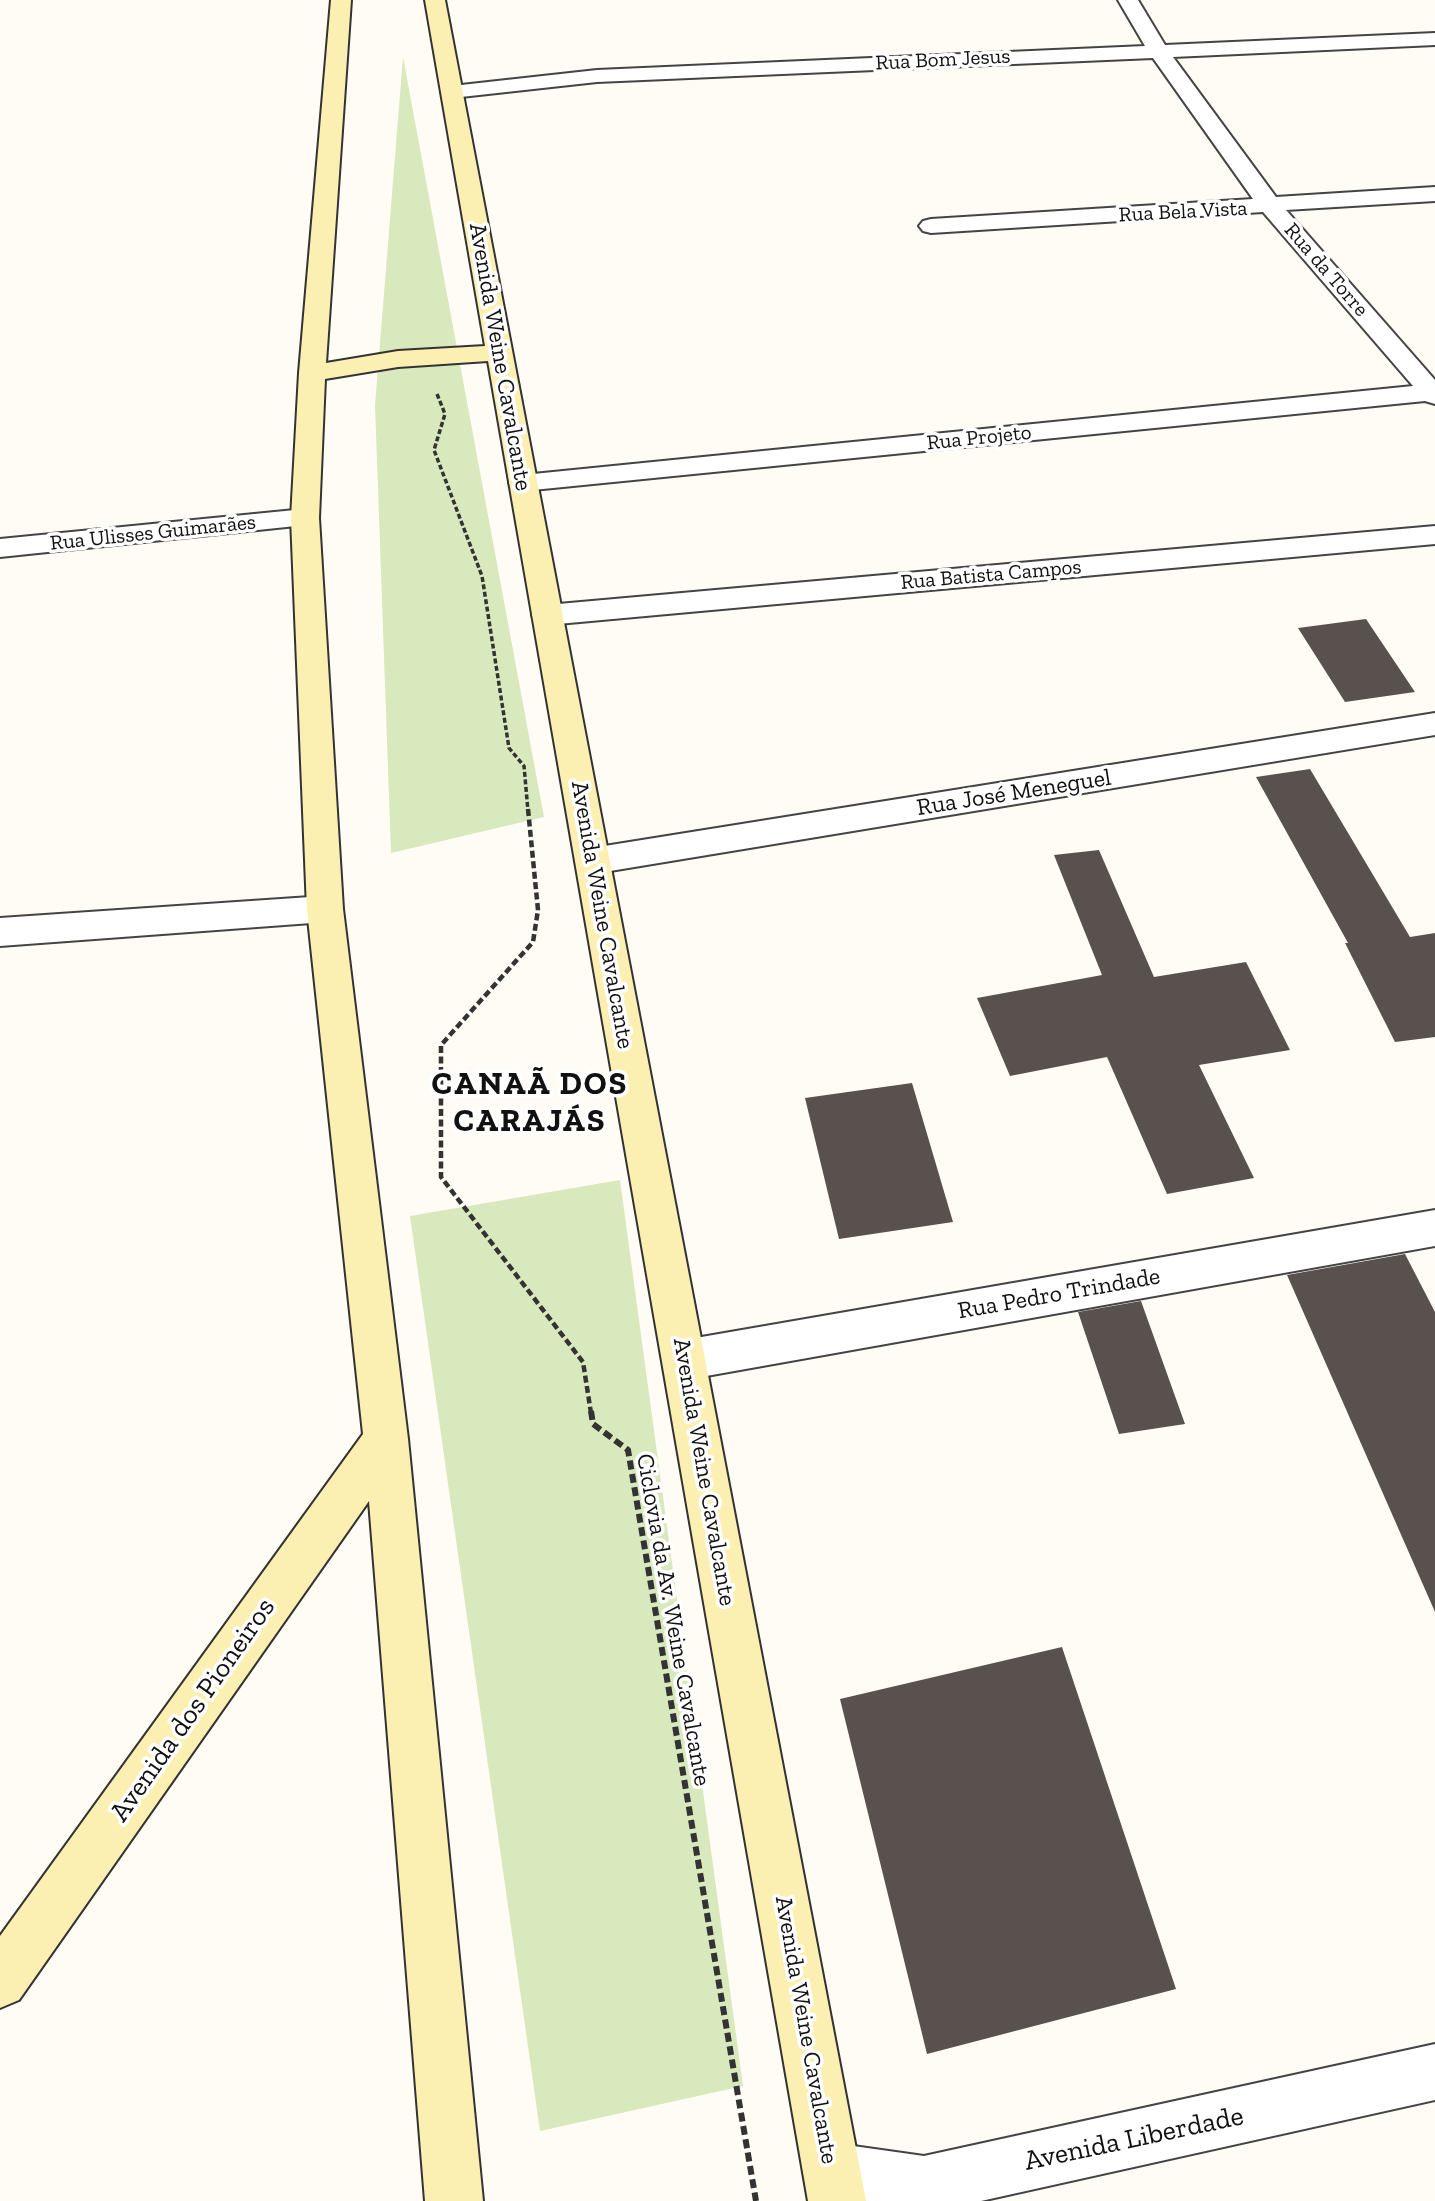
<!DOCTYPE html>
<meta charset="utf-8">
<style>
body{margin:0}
canvas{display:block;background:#fffcf5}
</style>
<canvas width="1435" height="2201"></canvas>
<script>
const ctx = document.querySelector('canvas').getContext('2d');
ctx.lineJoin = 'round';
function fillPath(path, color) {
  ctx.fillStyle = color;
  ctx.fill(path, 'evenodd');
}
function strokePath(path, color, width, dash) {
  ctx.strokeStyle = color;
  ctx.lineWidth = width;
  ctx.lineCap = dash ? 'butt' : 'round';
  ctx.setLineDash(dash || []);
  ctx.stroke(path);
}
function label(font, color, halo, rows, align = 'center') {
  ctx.font = font + ' "Zilla Slab",serif';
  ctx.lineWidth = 7;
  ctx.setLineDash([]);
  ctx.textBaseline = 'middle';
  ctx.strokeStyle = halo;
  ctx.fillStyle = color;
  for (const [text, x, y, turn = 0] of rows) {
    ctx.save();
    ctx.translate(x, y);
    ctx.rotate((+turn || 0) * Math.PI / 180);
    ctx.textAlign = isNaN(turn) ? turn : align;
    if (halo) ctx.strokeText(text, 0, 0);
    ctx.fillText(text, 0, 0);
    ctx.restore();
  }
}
fillPath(new Path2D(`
 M403 57 544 817 391 853 375 405Z
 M620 1180 743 2086 540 2131 410 1216Z`), '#d8e9be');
fillPath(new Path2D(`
 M1366 619 1415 692 1345 702 1298 628Z
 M1310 769 1410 937 1435 933V1037L1395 1042 1345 943H1348L1256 777Z
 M1099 850 1154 977 1246 962 1290 1050 1199 1065 1254 1178 1167 1194 1107 1057 1010 1076 977 998 1102 975 1054 855Z
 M912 1083 953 1222 839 1239 805 1098Z
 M1405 1254 1435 1312V1612L1287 1275Z
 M1141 1301 1185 1424 1119 1434 1078 1312Z
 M1062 1647 1176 1989 927 2054 840 1699Z`), '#59514d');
const street = new Path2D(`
 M1118 0H1138L1165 45 1435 33V45L1173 57 1276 197 1435 187V201L1286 210 1435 380V404L1425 401 523 491 513 489 509 483 513 477 523 475 1413 386 1263 212 931 233 923 231 919 226 923 221 931 219 1253 199 1153 58 597 82 452 98 441 92 452 86 597 70 1145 46Z
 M305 509 315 512 319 518 315 524 0 557V539Z
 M1435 526V544L547 625 536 622 532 615 536 608 547 605Z
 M1435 713V735L592 874 580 870 575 861 580 852 592 848Z
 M325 896 337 899 343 909 337 919 325 922 0 946V918Z
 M1435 1210V1246L684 1380 669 1374 663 1360 669 1346 684 1340Z
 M1435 2044V2100L981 2201H832L812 2192 803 2172 812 2152 832 2143 924 2156Z`);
const secondary = new Path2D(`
 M331 0H351L326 363 398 351 485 346 425 0H445L866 2201H808L488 361 398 367 325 379 319 518 343 909 408 1439 483 2201H425L369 1501 19 2000 0 2008V1936L363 1434 307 909 291 518 299 373Z`);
strokePath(street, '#444', 4);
strokePath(secondary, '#333', 4);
strokePath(new Path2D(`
 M437 394 445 414 434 450 482 576 509 748 524 766 528 811`), '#333', 3.5, [5, 2.5]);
strokePath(new Path2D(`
 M528 809 538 910 533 942 441 1045V1177L583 1362 591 1413`), '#333', 4.5, [7, 3.5]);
strokePath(new Path2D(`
 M591 1411 593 1424 628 1450 756 2201`), '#333', 6, [9, 4.5]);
fillPath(street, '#fff');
fillPath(secondary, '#fcefb2');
label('21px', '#111', '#fff', [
 ["Rua Bom Jesus",943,60,-3],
 ["Rua Bela Vista",1183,212,-3],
 ["Rua da Torre",1326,270,49],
 ["Rua Projeto",979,438,-6],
 ["Rua Ulisses Guimarães",153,533,-6],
 ["Rua Batista Campos",991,575,-5]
]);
label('24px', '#111', '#fff', [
 ["Avenida Weine Cavalcante",500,357,80],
 ["Rua José Meneguel",1014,793,-9],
 ["Avenida Weine Cavalcante",602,915,80],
 ["Rua Pedro Trindade",1059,1294,-10],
 ["Avenida Weine Cavalcante",704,1472,80],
 ["Ciclovia da Av. Weine Cavalcante",673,1620,80],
 ["Avenida Weine Cavalcante",806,2030,80]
]);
label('28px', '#111', '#fff', [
 ["Avenida dos Pioneiros",193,1710,-55],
 ["Avenida Liberdade",1134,2139,-12]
]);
ctx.letterSpacing = '2px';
label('bold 32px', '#111', '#fff', [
 ["CANAÃ DOS",530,1085],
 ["CARAJÁS",530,1122]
]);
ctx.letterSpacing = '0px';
</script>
